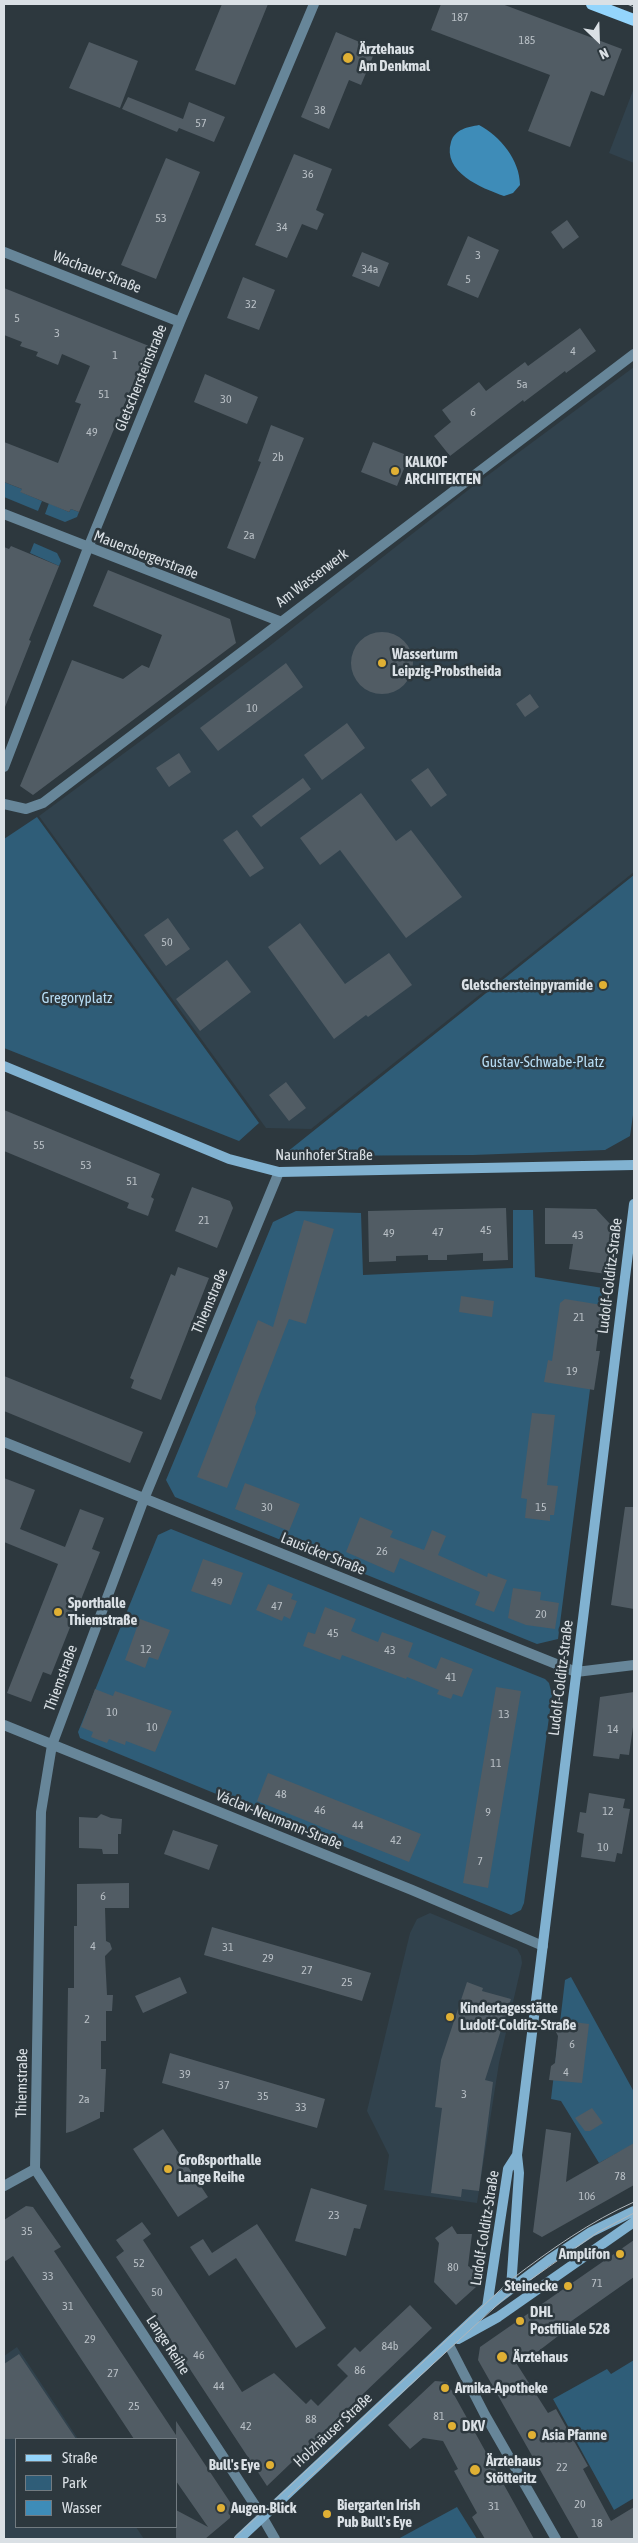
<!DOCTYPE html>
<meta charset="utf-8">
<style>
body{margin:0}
#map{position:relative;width:638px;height:2543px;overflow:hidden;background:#2d383e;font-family:"Asap Condensed",sans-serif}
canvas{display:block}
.frame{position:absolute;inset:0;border:5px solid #dae0e5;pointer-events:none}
.legend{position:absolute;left:15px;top:2438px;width:162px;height:90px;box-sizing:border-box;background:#2d383e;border:1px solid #727b81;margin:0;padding:6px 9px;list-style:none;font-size:15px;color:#dae0e5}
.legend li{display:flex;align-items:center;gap:10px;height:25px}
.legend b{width:25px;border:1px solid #727b81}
.north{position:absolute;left:573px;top:15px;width:50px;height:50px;-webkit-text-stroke:4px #2d383e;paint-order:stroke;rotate:156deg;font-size:14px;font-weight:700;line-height:20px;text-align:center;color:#dae0e5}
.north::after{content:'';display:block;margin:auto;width:18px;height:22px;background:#dae0e5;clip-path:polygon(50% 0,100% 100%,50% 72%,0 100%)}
</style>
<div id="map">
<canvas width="638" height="2543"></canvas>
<div class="frame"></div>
<ul class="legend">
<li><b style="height:6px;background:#94d5fc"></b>Straße</li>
<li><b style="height:14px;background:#2f5d78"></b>Park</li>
<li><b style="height:14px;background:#3e8cb8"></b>Wasser</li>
</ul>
<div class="north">N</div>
</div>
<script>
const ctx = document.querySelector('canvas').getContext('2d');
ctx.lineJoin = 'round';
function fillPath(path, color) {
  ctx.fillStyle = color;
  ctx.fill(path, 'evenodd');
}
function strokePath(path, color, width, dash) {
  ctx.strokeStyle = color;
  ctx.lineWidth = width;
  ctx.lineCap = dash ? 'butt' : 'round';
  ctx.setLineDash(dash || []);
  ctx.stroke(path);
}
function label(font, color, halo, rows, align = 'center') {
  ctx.font = font + ' "Asap Condensed",sans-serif';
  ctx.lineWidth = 5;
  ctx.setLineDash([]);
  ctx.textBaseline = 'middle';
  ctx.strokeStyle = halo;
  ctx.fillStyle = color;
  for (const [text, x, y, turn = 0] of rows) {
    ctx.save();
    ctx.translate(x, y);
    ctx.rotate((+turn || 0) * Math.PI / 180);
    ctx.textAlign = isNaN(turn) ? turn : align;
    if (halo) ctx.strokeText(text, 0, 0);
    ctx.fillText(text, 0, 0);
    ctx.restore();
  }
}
fillPath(new Path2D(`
 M634 88V163L609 153Z
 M634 367V872L311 1129 266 1128 39 816 268 647 472 487Z
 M430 1913 517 1949 521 1956 522 1963 499 2063 477 2203 384 2190 389 2155 367 2111 410 1933 417 1919Z
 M17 2347 78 2439H16V2527H136L144 2539H4V2356Z`), '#31424d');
fillPath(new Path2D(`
 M4 482 22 489 21 492 42 501 38 511 4 497Z
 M49 503 69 512 71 509 79 512 77 517 65 522 45 514Z
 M34 543 57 553 61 561 59 566 30 553Z
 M37 817 259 1123 239 1141 4 1048V839Z
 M634 875V1108L630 1136 605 1150 473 1155 282 1156Z
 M513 1210H533L535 1277 603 1288 558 1639 537 1644 175 1497 166 1480 273 1222 296 1211 361 1213 363 1275 513 1268Z
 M171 1529 545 1679 549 1683 552 1695 524 1903 521 1910 511 1915 80 1738 78 1732 158 1535Z
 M571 1977 634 2092V2144L599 2163 561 2101 551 2099 565 1980Z
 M634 2360V2498L614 2510 553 2399 607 2369 611 2374Z
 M457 2507 477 2539H398Z`), '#2f5d78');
fillPath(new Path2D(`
 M479 125C500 136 520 160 520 185L513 193 504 196C481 188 442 172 451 142 455 129 468 127 479 125Z`), '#3e8cb8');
fillPath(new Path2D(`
 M222 4H268L235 85 195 70Z
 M441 4H502L622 49 604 96 591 91 570 147 528 131 550 75 431 30Z
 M336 32 376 49 361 85 349 80 329 129 301 117Z
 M89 42 138 61 120 108 69 88Z
 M128 97 183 119 189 102 225 117 214 142 179 128 177 132 122 109Z
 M294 154 332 169 316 210 324 214 317 230 302 224 287 258 255 245Z
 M166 158 200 172 156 279 121 265Z
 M567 220 579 237 563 249 551 232Z
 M468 236 499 250 478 298 447 285Z
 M362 252 389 263 379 287 352 276Z
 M243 277 275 290 259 330 227 318Z
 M4 288 149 346 79 512 71 509 69 512 20 492 22 489 4 482V442L58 463 81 404 75 402 90 366 62 354 58 365 36 356 38 352 20 346 22 342 4 335Z
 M580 328 596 351 566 373 565 371 524 402 523 400 450 456 434 436 451 422 442 410 479 382 486 391 525 362 528 366Z
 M205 374 258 397 247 424 194 402Z
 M271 425 304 438 255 559 227 548 261 462 258 461Z
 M373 442 409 456 397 486 361 472Z
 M11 546 59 566 29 640 31 641 5 707 4 547 9 549Z
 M108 570 230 619 236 643 33 795 20 786 72 660 123 679 142 665 149 668 162 635 93 606Z
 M351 663a31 31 0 1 1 62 0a31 31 0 1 1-62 0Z
 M286 663 303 687 218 751 200 728Z
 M530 694 539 707 525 717 516 704Z
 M347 723 365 748 322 780 304 755Z
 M179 753 191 772 169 787 156 768Z
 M428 768 447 795 431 807 411 780Z
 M303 778 311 789 261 827 252 816Z
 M361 793 396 841 411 830 462 897 406 938 340 850 320 865 300 838Z
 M237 830 264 868 250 877 223 840Z
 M168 918 190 949 166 966 144 935Z
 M300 923 345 984 389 953 412 985 368 1017 366 1015 334 1039 268 947Z
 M227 960 251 992 200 1031 176 999Z
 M286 1082 306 1108 289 1121 269 1095Z
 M4 1110 160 1174 151 1197 154 1199 148 1216 127 1208 129 1203 4 1151Z
 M192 1187 230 1201 233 1208 217 1248 175 1231Z
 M506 1208 508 1260 483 1261V1253L447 1255V1260H428V1255L396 1256V1261L369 1262 368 1211Z
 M545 1208 596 1209 611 1225 607 1274 569 1269 573 1244H545Z
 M304 1220 334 1229 306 1324 289 1319 255 1407 256 1413 227 1488 197 1477 258 1320 273 1327Z
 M178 1267 209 1278 161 1400 131 1388 134 1380 130 1378 171 1274 175 1276Z
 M461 1296 494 1301 492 1317 459 1312Z
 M565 1299 602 1305 596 1351H600L594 1390 544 1382 548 1360 552 1361 560 1303Z
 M4 1376 143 1432 130 1463 4 1411Z
 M532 1413 555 1415 547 1485 558 1486 554 1515H550V1521L525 1518 527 1499 521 1498Z
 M4 1478 35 1490 20 1529 65 1547 80 1509 104 1518 92 1549 100 1552 51 1675 43 1672 31 1702 7 1693 58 1564 4 1542Z
 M245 1483 300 1504 289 1531 235 1509Z
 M625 1507H634V1609L611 1605Z
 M360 1517 393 1531 390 1537 424 1550 432 1530 446 1536 438 1555 487 1577 488 1573 507 1580 494 1612 475 1605 480 1592 400 1558 394 1573 346 1552Z
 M203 1559 243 1573 231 1605 191 1591Z
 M268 1584 293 1594 291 1599 297 1601 290 1619 284 1616 282 1621 256 1610Z
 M513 1588 541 1592 540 1600 559 1603 555 1629 526 1625 508 1618Z
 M325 1607 356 1619 351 1631 378 1642 382 1632 413 1643 408 1657 436 1669 441 1657 473 1669 462 1697 453 1694 451 1699 437 1694 439 1690 407 1677 406 1679 342 1655 340 1660 303 1646 308 1632 315 1634Z
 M140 1619 170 1630 158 1660 149 1657 145 1668 125 1660Z
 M496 1687 521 1691 488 1888 463 1883Z
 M95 1689 113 1696 115 1691 172 1711 155 1752 126 1741 125 1745 109 1739 107 1743 91 1737 93 1732 81 1727Z
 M634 1692V1720L629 1755 620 1754 619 1759 593 1756 600 1697Z
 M268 1773 421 1834 409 1862 257 1801Z
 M589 1793 625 1799 623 1808 630 1809 622 1854 617 1853 615 1862 581 1857 584 1834 577 1832 580 1812 586 1813Z
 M101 1814 111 1818 122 1819 121 1834H118V1854H103L102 1849 79 1848V1817L97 1818Z
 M173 1830 218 1845 209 1870 164 1854Z
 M129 1883V1908H105L106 1941 110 1943 112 1949 105 1956 107 1995H113L112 2011H106V2041H101V2069H106L104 2112H100V2118L73 2131 66 2133 68 1988H74V1926H77V1884Z
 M212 1927 371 1973 362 2001 204 1955Z
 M180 1977 187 1993 143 2013 135 1996Z
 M467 1982 483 1988 482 1991 511 1999 485 2080 493 2082 479 2191 462 2189 461 2197 431 2193 442 2108 435 2107 441 2060Z
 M557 2020 589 2024 582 2083 549 2080 551 2066 555 2063 558 2036 556 2032Z
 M170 2053 325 2099 317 2128 162 2083Z
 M592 2108 603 2123 590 2131H585L575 2118Z
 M163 2129 208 2197 178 2217 133 2149Z
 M546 2129 571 2133 566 2182 634 2143V2185L542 2237 533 2232Z
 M311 2188 367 2205 360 2229 354 2228 346 2256 295 2241Z
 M26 2206 33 2207 61 2247 54 2251 176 2435V2421L232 2505 230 2518 205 2539H176V2510L208 2527 176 2481V2439H134L13 2256 4 2262V2220Z
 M142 2222 151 2234 143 2240 242 2392 274 2373 306 2404 311 2399 318 2406 348 2376 337 2365 355 2347 360 2352 410 2305 432 2328 267 2486 116 2257 124 2251 116 2240Z
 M257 2224 326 2328 296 2348 236 2258 209 2276 190 2247 203 2239 212 2253Z
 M452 2226 457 2234H472L468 2266 474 2269 476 2287 456 2305 434 2282 439 2243 435 2238Z
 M634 2240V2277L563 2327 562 2333 536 2353 513 2358 548 2413 556 2409 588 2466 583 2469 611 2521 634 2507V2539H579L478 2360 480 2347Z
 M19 2354 76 2439H4V2364Z
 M435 2381 447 2382 534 2539H485L472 2517 477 2513 454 2471 458 2469 443 2441 423 2438 410 2449 388 2425Z`), '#515c64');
strokePath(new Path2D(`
 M4 252 180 322
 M4 514 279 621
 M4 767 88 548 180 322 314 4
 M4 804 26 809 43 803 634 354
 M4 1442 576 1672 634 1665
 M4 1725 412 1890 543 1946
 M35 2169 41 1812 52 1745 144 1499 279 1172
 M35 2169 260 2513 275 2539
 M4 2186 35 2169
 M449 2345 485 2415 556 2539`), '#678699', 10);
strokePath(new Path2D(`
 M4 1066 229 1159 279 1172 634 1165
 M511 2288 519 2173 517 2155 634 1204
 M487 2307 508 2169 517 2155
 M458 2339 498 2317 634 2222
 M239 2539 487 2307 549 2260 591 2232 634 2211`), '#81b2d1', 10);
strokePath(new Path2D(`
 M592 4 634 20`), '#94d5fc', 12);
strokePath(new Path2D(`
 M627 4 634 7
 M288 2497 506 2297 598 2232 634 2213
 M233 2539 512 2279C550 2250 591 2221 634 2202`), '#afb6bb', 1);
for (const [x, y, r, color] of [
 [348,58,6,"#e0b034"],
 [395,471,5,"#e0b034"],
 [382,663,5,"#e0b034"],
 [603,985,5,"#e0b034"],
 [58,1612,5,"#e0b034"],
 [450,2017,5,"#e0b034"],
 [168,2169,5,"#e0b034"],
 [620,2254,5,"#e0b034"],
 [568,2286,5,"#e0b034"],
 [520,2321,5,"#e0b034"],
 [502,2357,6,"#e0b034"],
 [445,2388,5,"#e0b034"],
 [452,2426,5,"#e0b034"],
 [532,2435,5,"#e0b034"],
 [270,2465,5,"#e0b034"],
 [475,2470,6,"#e0b034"],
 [221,2508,5,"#e0b034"],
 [327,2514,5,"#e0b034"]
]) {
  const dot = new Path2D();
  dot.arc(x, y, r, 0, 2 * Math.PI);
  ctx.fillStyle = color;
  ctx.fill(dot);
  strokePath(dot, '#2d383e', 2);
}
label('12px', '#b8bfc5', null, [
 ["187",460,17],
 ["185",527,40],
 ["38",320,110],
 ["57",201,123],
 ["36",308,174],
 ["53",161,218],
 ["34",282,227],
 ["3",478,255],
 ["34a",370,269],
 ["5",468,279],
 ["32",251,304],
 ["5",17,318],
 ["3",57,333],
 ["4",573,351],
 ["1",115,355],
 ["5a",522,384],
 ["51",104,394],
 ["30",226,399],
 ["6",473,412],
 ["49",92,432],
 ["2b",278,457],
 ["2a",249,535],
 ["10",252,708],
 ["50",167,942],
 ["55",39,1145],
 ["53",86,1165],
 ["51",132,1181],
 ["21",204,1220],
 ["45",486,1230],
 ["47",438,1232],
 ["49",389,1233],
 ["43",578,1235],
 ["21",579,1317],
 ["19",572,1371],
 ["30",267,1507],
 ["15",541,1507],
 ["26",382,1551],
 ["49",217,1582],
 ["47",277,1606],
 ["20",541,1614],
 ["45",333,1633],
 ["12",146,1649],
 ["43",390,1650],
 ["41",451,1677],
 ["10",112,1712],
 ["13",504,1714],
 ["10",152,1727],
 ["14",613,1729],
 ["11",496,1763],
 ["48",281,1794],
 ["46",320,1810],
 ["12",608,1811],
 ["9",488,1812],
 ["44",358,1825],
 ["42",396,1840],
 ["10",603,1847],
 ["7",480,1861],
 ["6",103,1896],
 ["4",93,1946],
 ["31",228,1947],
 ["29",268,1958],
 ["27",307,1970],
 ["25",347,1982],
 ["2",87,2019],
 ["6",572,2044],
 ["4",566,2072],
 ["39",185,2074],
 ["37",224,2085],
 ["3",464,2094],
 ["35",263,2096],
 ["2a",84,2099],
 ["33",301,2107],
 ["78",620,2176],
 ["106",587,2196],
 ["23",334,2215],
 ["35",27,2231],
 ["52",139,2263],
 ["80",453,2267],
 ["33",48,2276],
 ["71",597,2283],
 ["50",157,2292],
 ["31",68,2306],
 ["29",90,2339],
 ["84b",390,2346],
 ["46",199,2355],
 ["86",360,2370],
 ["27",113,2373],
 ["44",219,2386],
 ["25",134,2406],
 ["81",439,2416],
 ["88",311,2419],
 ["42",246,2426],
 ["22",562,2467],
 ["20",580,2504],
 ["31",494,2506],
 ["18",597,2523]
]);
label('bold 15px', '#dae0e5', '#2d383e', [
 ["Ärztehaus",359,49],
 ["Am Denkmal",359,66],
 ["KALKOF",405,462],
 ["ARCHITEKTEN",405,479],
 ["Wasserturm",392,654],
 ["Leipzig-Probstheida",392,671],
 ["Gletschersteinpyramide",593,985,"right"],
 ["Sporthalle",68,1603],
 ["Thiemstraße",68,1620],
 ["Kindertagesstätte",460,2008],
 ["Ludolf-Colditz-Straße",460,2025],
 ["Großsporthalle",178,2160],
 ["Lange Reihe",178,2177],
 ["Amplifon",610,2254,"right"],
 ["Steinecke",558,2286,"right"],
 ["DHL",530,2312],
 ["Postfiliale 528",530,2329],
 ["Ärztehaus",513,2357],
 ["Arnika-Apotheke",455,2388],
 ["DKV",462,2426],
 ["Asia Pfanne",542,2435],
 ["Ärztehaus",486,2461],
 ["Stötteritz",486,2478],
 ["Bull's Eye",260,2465,"right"],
 ["Biergarten Irish",337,2505],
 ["Pub Bull's Eye",337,2522],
 ["Augen-Blick",231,2508]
], 'left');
label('15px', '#dae0e5', '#2d383e', [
 ["Wachauer Straße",97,272,21],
 ["Gletschersteinstraße",141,378,-68],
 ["Mauersbergerstraße",146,555,21],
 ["Am Wasserwerk",312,578,-37],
 ["Naunhofer Straße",324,1155],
 ["Ludolf-Colditz-Straße",610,1276,-83],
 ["Thiemstraße",210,1301,-67],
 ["Lausicker Straße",323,1554,22],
 ["Thiemstraße",61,1678,-70],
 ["Ludolf-Colditz-Straße",561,1678,-83],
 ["Václav-Neumann-Straße",279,1820,22],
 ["Thiemstraße",22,2083,-89],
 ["Ludolf-Colditz-Straße",485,2228,-81],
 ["Lange Reihe",168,2345,57],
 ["Holzhäuser Straße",333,2430,-43]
]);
label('15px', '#b7ddf5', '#2d383e', [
 ["Gregoryplatz",77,998],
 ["Gustav-Schwabe-Platz",543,1062]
]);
</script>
